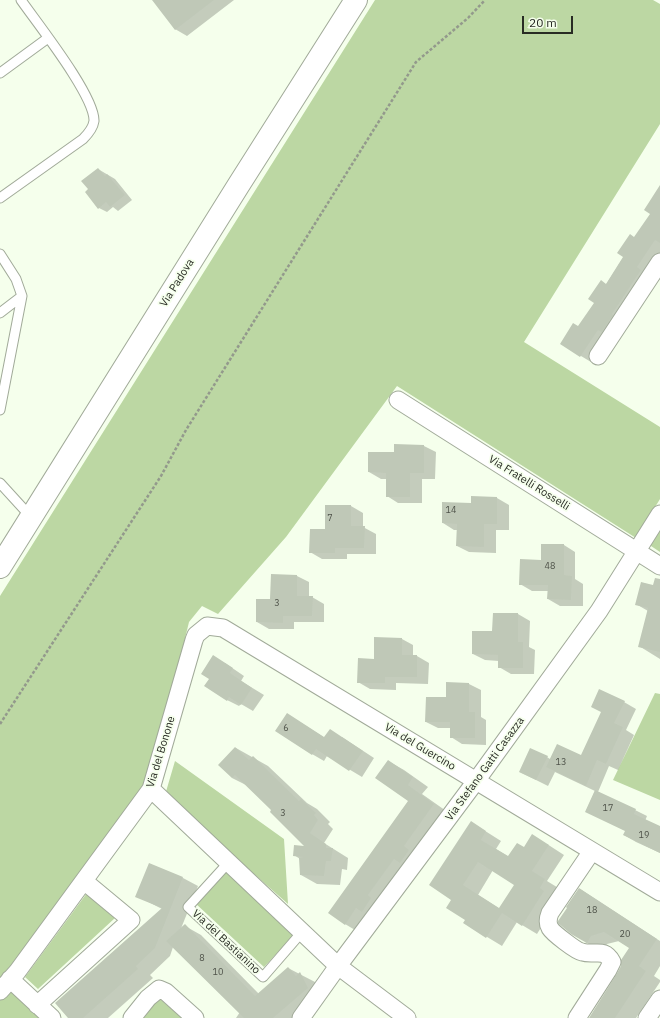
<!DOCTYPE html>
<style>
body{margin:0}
#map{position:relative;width:660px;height:1018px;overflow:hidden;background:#f5ffec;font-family:"IBM Plex Sans",sans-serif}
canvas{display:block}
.scale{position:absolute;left:522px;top:16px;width:51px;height:18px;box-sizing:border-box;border:2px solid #282b24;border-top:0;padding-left:5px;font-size:12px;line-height:14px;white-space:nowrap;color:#282b24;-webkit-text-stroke:3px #f5ffec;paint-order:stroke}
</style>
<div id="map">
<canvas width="660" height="1018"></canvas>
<div class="scale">20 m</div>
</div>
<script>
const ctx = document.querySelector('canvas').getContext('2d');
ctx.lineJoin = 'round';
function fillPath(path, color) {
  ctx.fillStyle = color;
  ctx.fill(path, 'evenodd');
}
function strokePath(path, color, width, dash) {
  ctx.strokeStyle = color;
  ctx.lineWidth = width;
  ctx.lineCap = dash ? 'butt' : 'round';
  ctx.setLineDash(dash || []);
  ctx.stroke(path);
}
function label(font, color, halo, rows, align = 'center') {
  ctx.font = font + ' "IBM Plex Sans",sans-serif';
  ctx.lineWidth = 3.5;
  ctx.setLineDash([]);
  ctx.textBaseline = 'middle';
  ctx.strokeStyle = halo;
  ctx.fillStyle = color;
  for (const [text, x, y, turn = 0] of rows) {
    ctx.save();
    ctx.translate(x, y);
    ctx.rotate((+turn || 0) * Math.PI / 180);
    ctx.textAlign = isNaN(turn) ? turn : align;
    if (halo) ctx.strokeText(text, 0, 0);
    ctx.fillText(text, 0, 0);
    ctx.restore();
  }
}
fillPath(new Path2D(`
 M375 0H653L660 4V124L524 342 660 427V499L636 538 397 386 286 537 218 614 202 606 189 622 149 786 0 982V596Z
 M660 526V552L648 544Z
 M655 693 660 694V800L613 780Z
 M175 761 284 839 288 904 165 795Z
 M226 871 294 935 264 967 195 903Z
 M87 893 115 918 38 989 25 977Z
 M10 987 42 1018H0V999Z
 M158 997 182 1018H142Z`), '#bcd7a3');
fillPath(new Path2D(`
 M153 0H234L187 36 175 29Z
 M98 169 115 179 132 200 118 211 113 207 107 212 99 208 89 190Z
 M660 193V264L596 365 561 344 579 327 651 214Z
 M395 445 424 446 436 452 435 479H422V503H398L387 496V479H381L369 472 395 453Z
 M472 497 497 498 509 505V530H496V553L469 552 457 546 458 530H454L443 523 472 504Z
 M326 506H351L363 513V527L376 534V554H347V559H322L310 552 326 530Z
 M564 545 575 552V579L583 584V606H560L548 599V591H532L520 584 542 561Z
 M272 575 297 576 309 582V597H312L324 604V622H294V629H269L257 622 271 600Z
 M660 588V659L639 646 648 611 636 604Z
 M518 614 530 621 529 647 535 650 534 674H511L499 667V661L485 660 473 654Z
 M402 639 413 645V656H417L429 663 428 684 396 683V690L370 689 358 682 375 660Z
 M225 663 244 676 241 681 264 695 253 711 241 704 239 706 227 700 210 679Z
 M447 683 469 684 481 690V717L486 720V745L462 744 451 737V728H438L426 722 447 698Z
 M624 702 636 709 626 730 634 735 618 770 609 766 598 792 635 810 647 816 645 821 660 827V853L636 842 624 835 626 831 586 811 595 791 555 772 548 786 520 772 547 757 550 759 582 757Z
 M287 714 325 738 342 737 374 758 362 777 327 756 324 761 312 754Z
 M236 748 268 766 307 803 317 809 330 822 328 824 333 829 324 843 348 858 347 870 342 869 340 885 317 884 301 875 300 859 294 855 307 847 273 810 248 786 232 778Z
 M388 761 404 770 428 787 422 794 449 813 360 933 345 924 410 801Z
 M471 822 501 841 496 849 509 857 524 848 547 844 564 855 547 881 560 889 558 900 537 934 517 922 502 946 464 923 466 919 453 899ZM493 870 515 885 500 909 478 895Z
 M150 864 183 878 198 886 180 931 185 926 201 935 259 994 288 968 315 982 323 997 299 1018H236L240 1012 173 947 170 956 150 975 153 978 108 1018H70L162 909 137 896Z
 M580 889 660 941V966L654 976 660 980V982L636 1018H590L618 975 630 948 619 941 607 944 602 951 585 942Z`), '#0003');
fillPath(new Path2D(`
 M152 0H214L175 30Z
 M98 168 105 176 107 174 125 195 110 207 106 202 98 209 85 192 88 189 81 181Z
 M660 185V243L655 240 637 267 641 270 612 314 613 315 602 332 598 330 580 357 560 344 573 323 578 326 594 303 588 299 601 280 606 284 623 257 617 253 630 234 634 237 650 214 644 210Z
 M394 444 424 445V473H410V497H386V473L368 472V452H394Z
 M471 496 497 497V524H484V547L456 546 457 524 442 523V502L471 503Z
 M325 505H351V526H365L364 548H335V553H309L310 529H325Z
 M541 544H564V575L572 576 571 600 547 599 548 585H519L520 559 541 560Z
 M271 574 297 575V596H313L312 616H283V623L256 622V599H270Z
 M655 578 660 579V652L638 647 648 608 635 605 641 582 653 585Z
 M493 613H518V642H523V668H498V655L472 654V631H492Z
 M374 637 402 638V655H417V677H385V683H357L358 658 374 659Z
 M213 655 233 668 230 673 252 688 241 705 229 697 227 701 204 686 209 679 201 674Z
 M446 682 469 683V712H475V738H450V722H425L426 697H446Z
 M599 689 625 701 614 723 623 727 606 764 597 760 586 786 546 767 557 744 581 755 601 712 591 707Z
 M287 713 324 737 330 729 363 751 349 771 316 749 312 755 275 731Z
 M235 747 249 760 253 756 299 801 301 799 316 813 314 815 318 820 310 833 326 844V848H333L331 861H326L324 876 300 875 299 858 303 857 293 856 294 845 304 846 270 812 271 810 235 775 232 778 218 765Z
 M530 748 548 756 536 780 519 772Z
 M388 760 413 777 408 785 434 804 404 846 409 850 400 863 394 859 368 895 371 898 362 912 356 908 345 925 328 913 408 801 375 778Z
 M595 790 636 809 634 814 660 826V853L623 835 625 831 585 812Z
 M471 821 486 831 481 840 508 856 517 843 524 847 532 834 549 845 532 871 545 879 540 888 544 891 522 926 502 913 486 938 463 923 465 920 446 908 451 900 429 885ZM478 862 514 885 499 908 463 885Z
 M149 863 183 877 155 948 136 966 138 969 83 1018H68L55 1003 162 908 135 897Z
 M579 888 657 939 639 966 646 971 615 1018H589L616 975 621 966V960L629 948 604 932 591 936 587 943 585 942 571 934 558 923V921L567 908 566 907Z
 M185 924 255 996 288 967 296 976 300 972 308 988 273 1018H244L166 941Z`), '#bfc8b7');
const service = new Path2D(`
 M0 73 48 38
 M0 198 83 139C88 134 93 128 94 121 95 96 37 23 21 0
 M0 254 16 279 22 296 0 410
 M0 313 22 296
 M0 483 31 517
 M229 862 188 907 263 977 302 932`);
const minor = new Path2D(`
 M598 356 660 262
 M398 400 660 566
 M151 789 338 966 407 1018
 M10 979 52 1018
 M0 991 17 972 151 789 194 640 196 635 207 626 223 628 660 892
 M37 1005 131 920 84 881
 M132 1018 148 998 159 989 166 992 195 1018
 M301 1018 338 966 476 781 599 611 660 514
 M577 1018 608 970 612 962C604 947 595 956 582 952 576 951 553 933 550 928 547 923 548 918 550 913L592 851
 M647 1018 660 999`);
const secondary = new Path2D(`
 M0 567 238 186 356 0`);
strokePath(service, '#a1aa99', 11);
strokePath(minor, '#a1aa99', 19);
strokePath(secondary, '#a1aa99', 24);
strokePath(new Path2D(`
 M0 724 161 476 186 430 416 62 468 18 485 0`), '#93998c', 2.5, [3, 2]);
strokePath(service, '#fff', 9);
strokePath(minor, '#fff', 17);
strokePath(secondary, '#fff', 22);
label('9px', '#4e5249', null, [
 ["14",451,510],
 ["7",330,518],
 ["48",550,566],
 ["3",277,603],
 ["6",286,728],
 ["13",561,762],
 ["17",608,808],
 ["3",283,813],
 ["19",644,835],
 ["18",592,910],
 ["20",625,934],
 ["8",202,958],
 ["10",218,972]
]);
label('11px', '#282b24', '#f5ffec', [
 ["Via Padova",177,283,-58],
 ["Via Fratelli Rosselli",529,483,32],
 ["Via del Guercino",420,747,31],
 ["Via del Bonone",161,752,-73],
 ["Via Stefano Gatti Casazza",485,769,-54],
 ["Via del Bastianino",226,942,43]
]);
</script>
